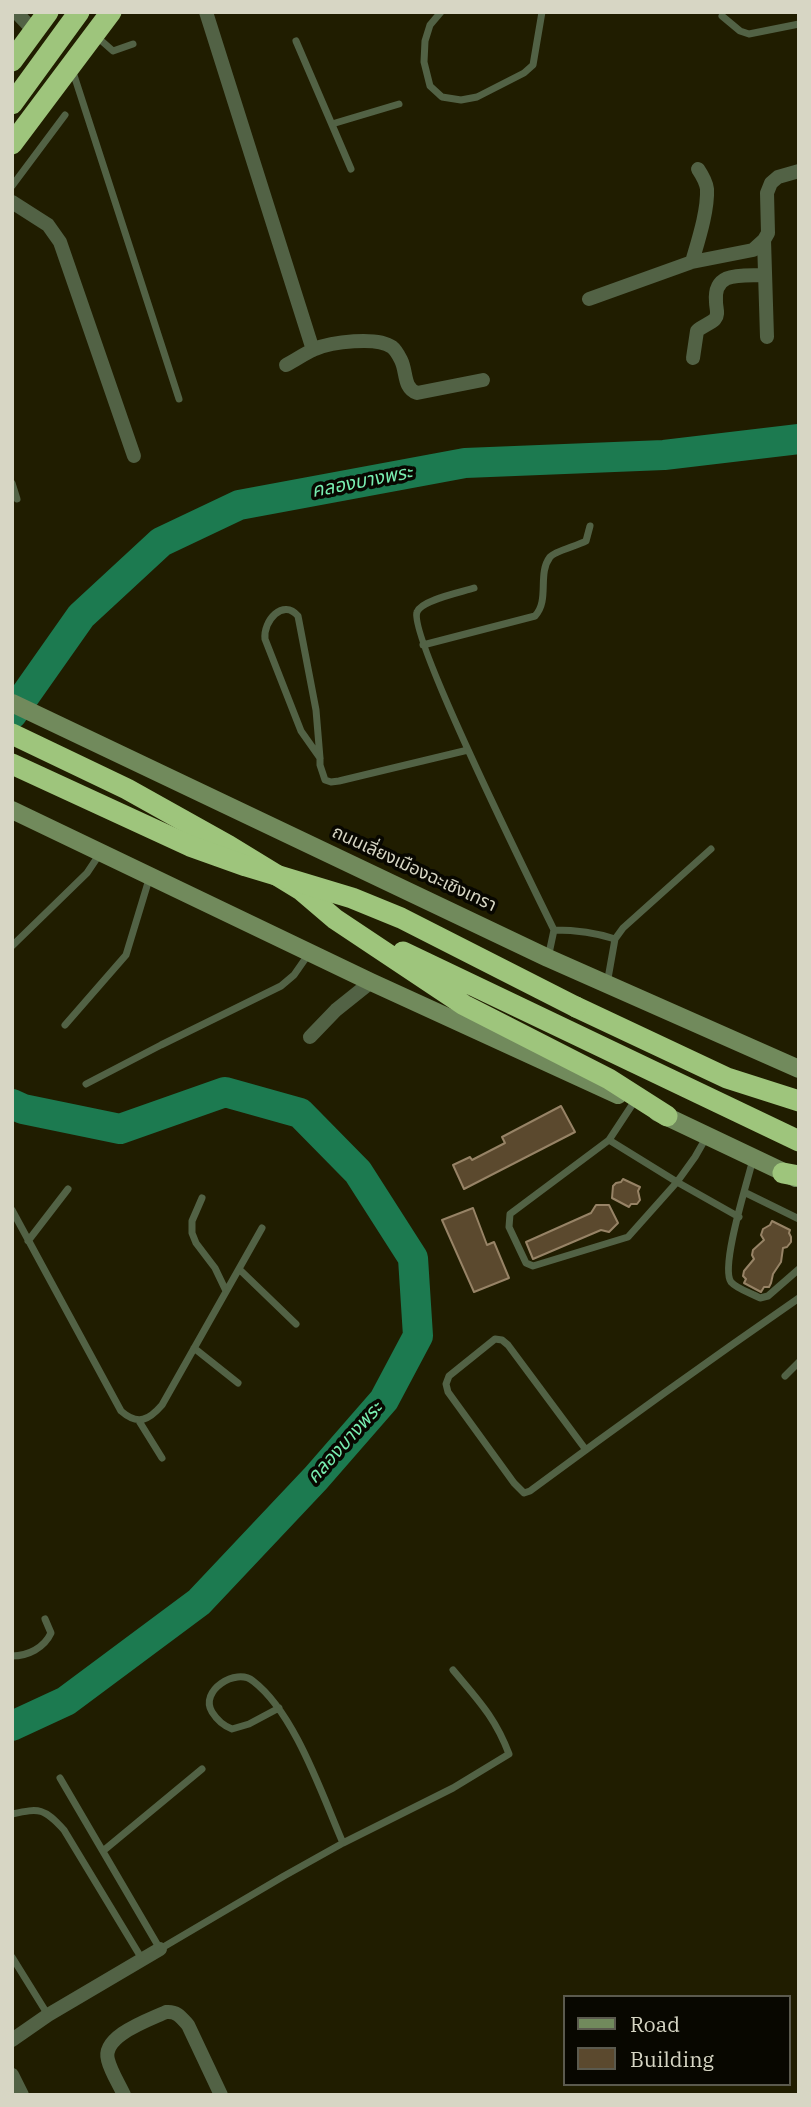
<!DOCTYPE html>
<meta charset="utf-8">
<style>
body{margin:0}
#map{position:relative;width:811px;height:2107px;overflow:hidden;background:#201d00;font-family:"IBM Plex Serif",serif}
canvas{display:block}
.frame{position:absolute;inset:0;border:14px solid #d7d6c4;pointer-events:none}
.legend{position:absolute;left:563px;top:1995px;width:228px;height:91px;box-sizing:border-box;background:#080700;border:2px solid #5b5a4e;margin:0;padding:9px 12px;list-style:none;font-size:21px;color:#d7d6c4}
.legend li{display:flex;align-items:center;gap:14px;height:35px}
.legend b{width:35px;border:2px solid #5b5a4e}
</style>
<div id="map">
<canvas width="811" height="2107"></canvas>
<div class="frame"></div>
<ul class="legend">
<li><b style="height:9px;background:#718a5c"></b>Road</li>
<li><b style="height:19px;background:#5b492e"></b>Building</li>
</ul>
</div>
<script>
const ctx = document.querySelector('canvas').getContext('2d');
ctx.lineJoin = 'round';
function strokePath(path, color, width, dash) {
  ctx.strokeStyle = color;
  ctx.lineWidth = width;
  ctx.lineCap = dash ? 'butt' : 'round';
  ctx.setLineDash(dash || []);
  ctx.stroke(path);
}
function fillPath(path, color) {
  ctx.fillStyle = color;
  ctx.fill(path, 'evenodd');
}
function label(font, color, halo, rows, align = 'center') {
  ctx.font = font + ' "IBM Plex Serif","Noto Sans Thai",serif';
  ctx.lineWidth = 7;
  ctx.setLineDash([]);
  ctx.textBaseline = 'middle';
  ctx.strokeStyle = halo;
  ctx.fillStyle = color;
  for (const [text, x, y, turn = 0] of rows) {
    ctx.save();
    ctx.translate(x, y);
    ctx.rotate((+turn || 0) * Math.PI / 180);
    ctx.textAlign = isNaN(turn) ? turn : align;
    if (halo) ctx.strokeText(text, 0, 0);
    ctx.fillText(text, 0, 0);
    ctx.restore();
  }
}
strokePath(new Path2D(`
 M12 714 81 616 161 542 239 505 465 463 664 455 799 439
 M12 1104 23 1109 120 1129 225 1092 300 1113 358 1172 413 1258 418 1336 384 1400 316 1478 199 1602 66 1701 12 1726`), '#1c7a50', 30);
const building = new Path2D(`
 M561 1106 575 1132 464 1189 453 1165 470 1157 472 1160 505 1143 502 1137Z
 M623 1179 640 1187 638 1191 640 1200 637 1204H631L629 1207 612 1198 613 1186 616 1183 621 1182Z
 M596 1205H609L618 1223 609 1232 601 1230 533 1259 526 1242 591 1213Z
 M473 1208 487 1245 494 1242 509 1278 474 1292 442 1220Z
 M772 1221 790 1230 789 1233 791 1237V1242L787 1247 783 1248 781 1262 773 1274 771 1283 769 1287H764L761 1292 744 1283 746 1279 743 1276 744 1271 754 1259 752 1255 753 1250 764 1240 761 1235 763 1229 770 1225Z`);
fillPath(building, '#5b492e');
strokePath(building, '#978366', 2);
strokePath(new Path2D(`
 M441 12 430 25 425 41 424 62 430 86 442 97 461 100 477 97 524 73 533 65 542 12
 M722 16 740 31 749 34 799 24
 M96 36 113 51 133 44
 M296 41 351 169
 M72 69 179 399
 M332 124 399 104
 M12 186 65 115
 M12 483 17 499
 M474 588C462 592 421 600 417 612 408 635 535 891 554 930L548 958
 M423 645 535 616C550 600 537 574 550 557 555 551 577 546 586 541L590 526
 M320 758 301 731 265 639C263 621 283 598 298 616L316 710 320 758V765L325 780 331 782 339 781 468 750
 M554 930C576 930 594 932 615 939
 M12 946 87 873 101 852
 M607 984 615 939 623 928 711 849
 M65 1025 126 955 150 876
 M86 1084 161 1045 281 986 294 975 310 952
 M634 1102 609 1140 510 1214 509 1227 526 1263 533 1266 628 1237 677 1182 695 1157 707 1136
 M609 1140 677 1182 739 1217
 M753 1159C748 1180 720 1267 731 1282 737 1289 751 1293 760 1298L768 1296 799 1269
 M746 1193 799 1219
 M202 1198 192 1221V1233L196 1243 215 1268 226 1291
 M12 1210 121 1411C138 1426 149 1420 162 1405L262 1228
 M28 1241 68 1189
 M239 1269 296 1324
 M194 1348 238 1383
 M785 1376 799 1362
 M139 1421 162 1458
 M586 1450 508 1345 502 1340 495 1339 449 1376 446 1384 448 1392 514 1483 524 1493 530 1491C619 1425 708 1361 799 1298
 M12 1656C28 1656 44 1648 51 1633L45 1619
 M279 1708 249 1724 232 1729C224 1726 217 1720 212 1712 199 1691 236 1667 253 1681 295 1713 322 1795 343 1843
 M60 1778 160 1949 284 1876 343 1843 453 1788 509 1754C495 1717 478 1700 453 1670
 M12 1814C40 1808 44 1808 64 1830L142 1959
 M103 1851 202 1769
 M12 1957 48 2015`), '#526245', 7);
strokePath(new Path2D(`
 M16 12 34 31
 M206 12 313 350
 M12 202 48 225 60 242 134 456
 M764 240 767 337
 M692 262C698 241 708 211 707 189 706 181 702 175 698 169
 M589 299 692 262 753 250 764 240 768 233 767 193 771 183 778 177 799 171
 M693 358 697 331C702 326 710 324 715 319 719 314 716 308 716 302 713 270 743 276 765 275
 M286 365C296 360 305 353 315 349 331 342 377 336 392 347 396 350 399 356 401 360 407 372 403 388 417 393L483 380
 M310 1037 336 1010 371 982
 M12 2040 48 2015 160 1949
 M12 2075 22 2095
 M124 2095C119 2084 111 2072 108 2060 101 2036 149 2020 166 2012 177 2011 181 2017 188 2025L221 2095`), '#526245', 14);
strokePath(new Path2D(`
 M12 703 548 958 799 1069
 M12 810 371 982 618 1095
 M657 1112 796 1178`), '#718a5c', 18);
strokePath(new Path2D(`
 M12 61 48 12
 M12 104 79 12
 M12 144 111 12
 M12 734 127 789 229 846 301 890 335 919 464 1005 609 1079 667 1116
 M403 952 799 1141
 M576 1007 727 1078 799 1101
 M783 1173 799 1176`), '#9ec57c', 21);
strokePath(new Path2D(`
 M12 764 190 846 246 866 352 898 401 918 576 1007`), '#9ec57c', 21);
label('18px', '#d7d6c4', '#080700', [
 ["ถนนเลี่ยงเมืองฉะเชิงเทรา",414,869,25]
]);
label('italic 19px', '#78edb0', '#080700', [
 ["คลองบางพระ",362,482,-11],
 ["คลองบางพระ",345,1443,-48]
]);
</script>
